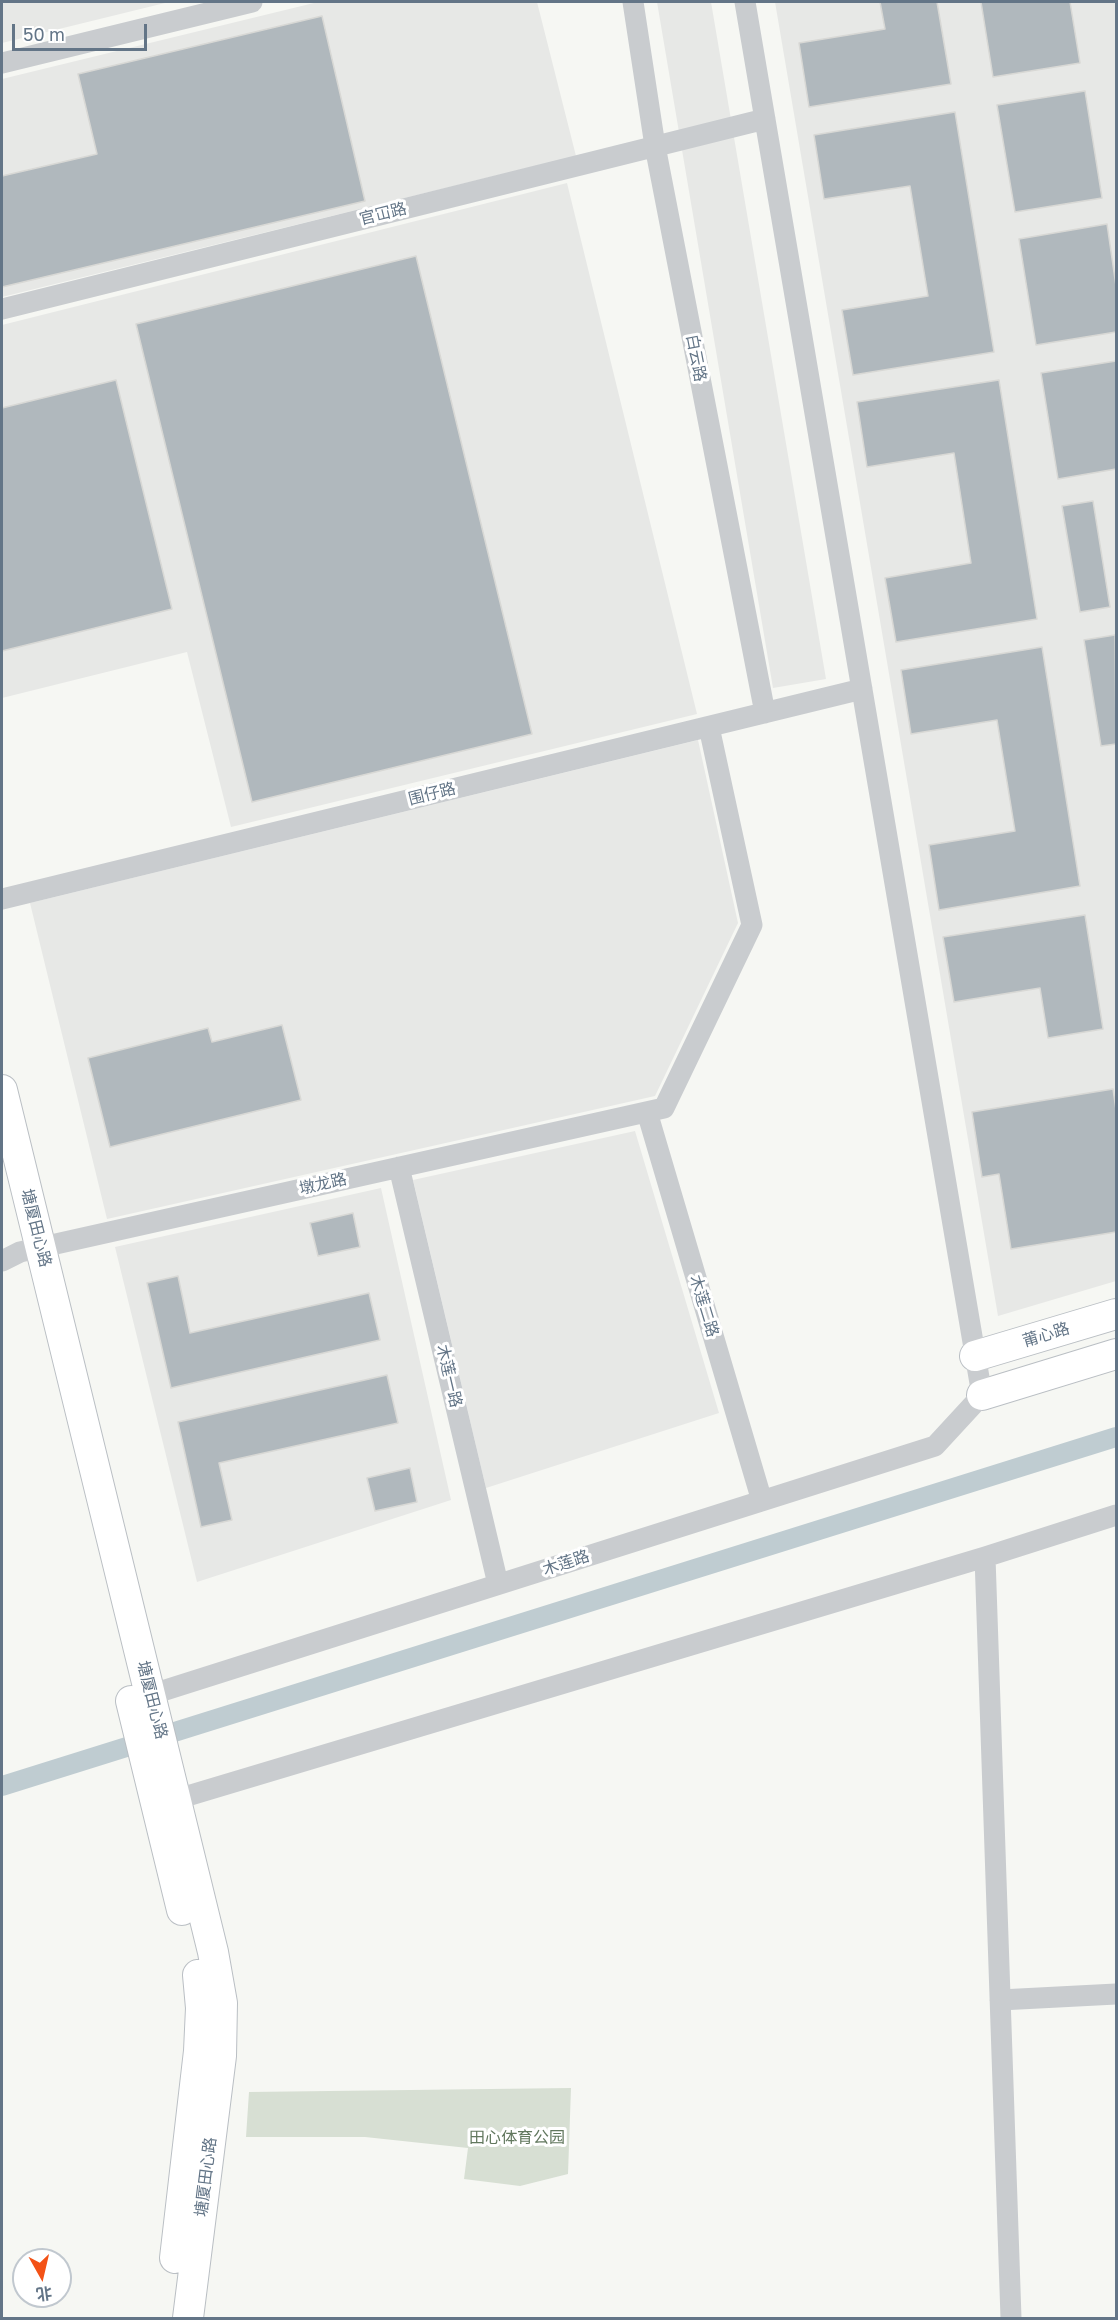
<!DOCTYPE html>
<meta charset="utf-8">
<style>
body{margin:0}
#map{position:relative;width:1118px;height:2320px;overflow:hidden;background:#f6f7f3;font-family:"Golos Text","Noto Sans SC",sans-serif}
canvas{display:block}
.frame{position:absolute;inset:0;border:3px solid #637587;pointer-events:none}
.north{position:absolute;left:12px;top:2248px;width:60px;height:60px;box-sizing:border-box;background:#fff;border:2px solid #c1c8cf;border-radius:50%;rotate:172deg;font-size:16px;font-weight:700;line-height:24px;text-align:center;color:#637587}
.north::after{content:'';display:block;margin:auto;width:21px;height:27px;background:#f35216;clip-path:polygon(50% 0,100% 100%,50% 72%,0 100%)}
.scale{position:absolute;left:12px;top:24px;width:135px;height:27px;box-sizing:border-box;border:3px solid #637587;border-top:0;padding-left:8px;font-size:18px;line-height:21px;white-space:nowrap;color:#637587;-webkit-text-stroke:4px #fff;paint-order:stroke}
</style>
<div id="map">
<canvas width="1118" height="2320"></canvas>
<div class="frame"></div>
<div class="north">北</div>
<div class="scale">50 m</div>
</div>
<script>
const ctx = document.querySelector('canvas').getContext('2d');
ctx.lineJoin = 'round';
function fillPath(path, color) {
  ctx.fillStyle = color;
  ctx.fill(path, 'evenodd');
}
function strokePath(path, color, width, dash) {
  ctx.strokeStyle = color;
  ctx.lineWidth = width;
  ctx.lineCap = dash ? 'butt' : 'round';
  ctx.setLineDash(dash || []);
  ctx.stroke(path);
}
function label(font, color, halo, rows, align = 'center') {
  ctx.font = font + ' "Golos Text","Noto Sans SC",sans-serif';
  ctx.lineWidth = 6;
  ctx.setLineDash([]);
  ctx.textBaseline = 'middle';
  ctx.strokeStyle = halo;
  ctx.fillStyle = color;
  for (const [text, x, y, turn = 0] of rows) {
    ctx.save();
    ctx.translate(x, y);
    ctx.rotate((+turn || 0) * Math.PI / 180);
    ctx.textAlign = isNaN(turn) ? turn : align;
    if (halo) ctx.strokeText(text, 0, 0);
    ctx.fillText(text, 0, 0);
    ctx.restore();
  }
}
fillPath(new Path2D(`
 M2 2H169L2 43Z
 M318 2H537L576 156 2 297V79Z
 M657 2H711L826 679 773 688Z
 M775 2H1116V1281L998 1316Z
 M567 183 697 714 231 827 187 652 2 698V325Z
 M698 740 738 923 655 1096 107 1219 30 903Z
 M635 1131 719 1413 486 1488 413 1180Z
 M381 1188 451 1500 197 1582 115 1247Z`), '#e7e8e6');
fillPath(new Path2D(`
 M571 2088 568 2174 520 2186 464 2179 468 2148 365 2137H246L249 2092Z`), '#d7dfd3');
strokePath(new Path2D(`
 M2 1786 1116 1437`), '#bfccd1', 20);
const building = new Path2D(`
 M880 2H937L951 84 809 107 799 43 885 29Z
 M981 2H1070L1080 63 993 77Z
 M322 16 365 201 2 287V176L97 154 78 74Z
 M1085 91 1102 198 1015 212 997 105Z
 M955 112 994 352 853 375 842 310 928 296 910 186 824 199 814 135Z
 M1107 224 1116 286V332L1036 345 1019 239Z
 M416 256 532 734 252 802 136 324Z
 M1116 361V469L1058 479 1041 373Z
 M116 380 172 609 2 651V408Z
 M999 380 1037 619 896 642 885 578 971 563 954 453 867 467 857 402Z
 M1093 501 1110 607 1080 612 1062 506Z
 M1115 635 1116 744 1101 746 1084 640Z
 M1042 647 1080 886 939 910 929 845 1015 831 997 720 911 734 901 670Z
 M1085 915 1103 1029 1048 1038 1040 988 954 1002 943 937Z
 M282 1025 301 1100 110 1147 88 1058 208 1028 212 1042Z
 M1113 1089 1116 1110V1232L1011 1249 999 1174 982 1177 972 1112Z
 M353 1213 360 1247 318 1256 310 1223Z
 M178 1276 190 1333 369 1293 380 1340 171 1388 147 1283Z
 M387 1375 398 1423 219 1463 232 1520 201 1527 178 1422Z
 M410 1468 417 1502 375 1511 367 1478Z`);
fillPath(building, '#b0b8bd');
strokePath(building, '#d8d8d5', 1.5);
const secondary = new Path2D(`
 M2 1090 213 1952 222 2003 221 2056 188 2318
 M975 1356 1116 1314
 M982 1395 1116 1354
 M131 1701 182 1910
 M175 2258 199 2051 201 2008 198 1975`);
strokePath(secondary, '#babfc4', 32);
strokePath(new Path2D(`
 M633 2 655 146 765 713
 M2 63 252 2
 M2 309 765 119
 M2 899 862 689
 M647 1112 762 1501
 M399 1167 498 1584
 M2 1261 20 1252 664 1108 752 925 709 727
 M985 1557 1011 2318
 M137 1699 935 1446 982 1395 745 2
 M164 1803 985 1557 1116 1515
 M1000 2000 1116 1994`), '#c9cccf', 21);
strokePath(secondary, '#fff', 30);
label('16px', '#637587', '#fff', [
 ["官冚路",383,214,-14],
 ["白云路",696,358,79],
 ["围仔路",432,794,-14],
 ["墩龙路",323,1184,-13],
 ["塘厦田心路",36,1228,76],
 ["木莲二路",704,1306,73],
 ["莆心路",1046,1335,-17],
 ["木莲一路",449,1376,77],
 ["木莲路",566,1563,-18],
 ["塘厦田心路",152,1700,76],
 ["塘厦田心路",206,2177,-83]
]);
label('16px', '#62785e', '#fff', [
 ["田心体育公园",517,2138]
]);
</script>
